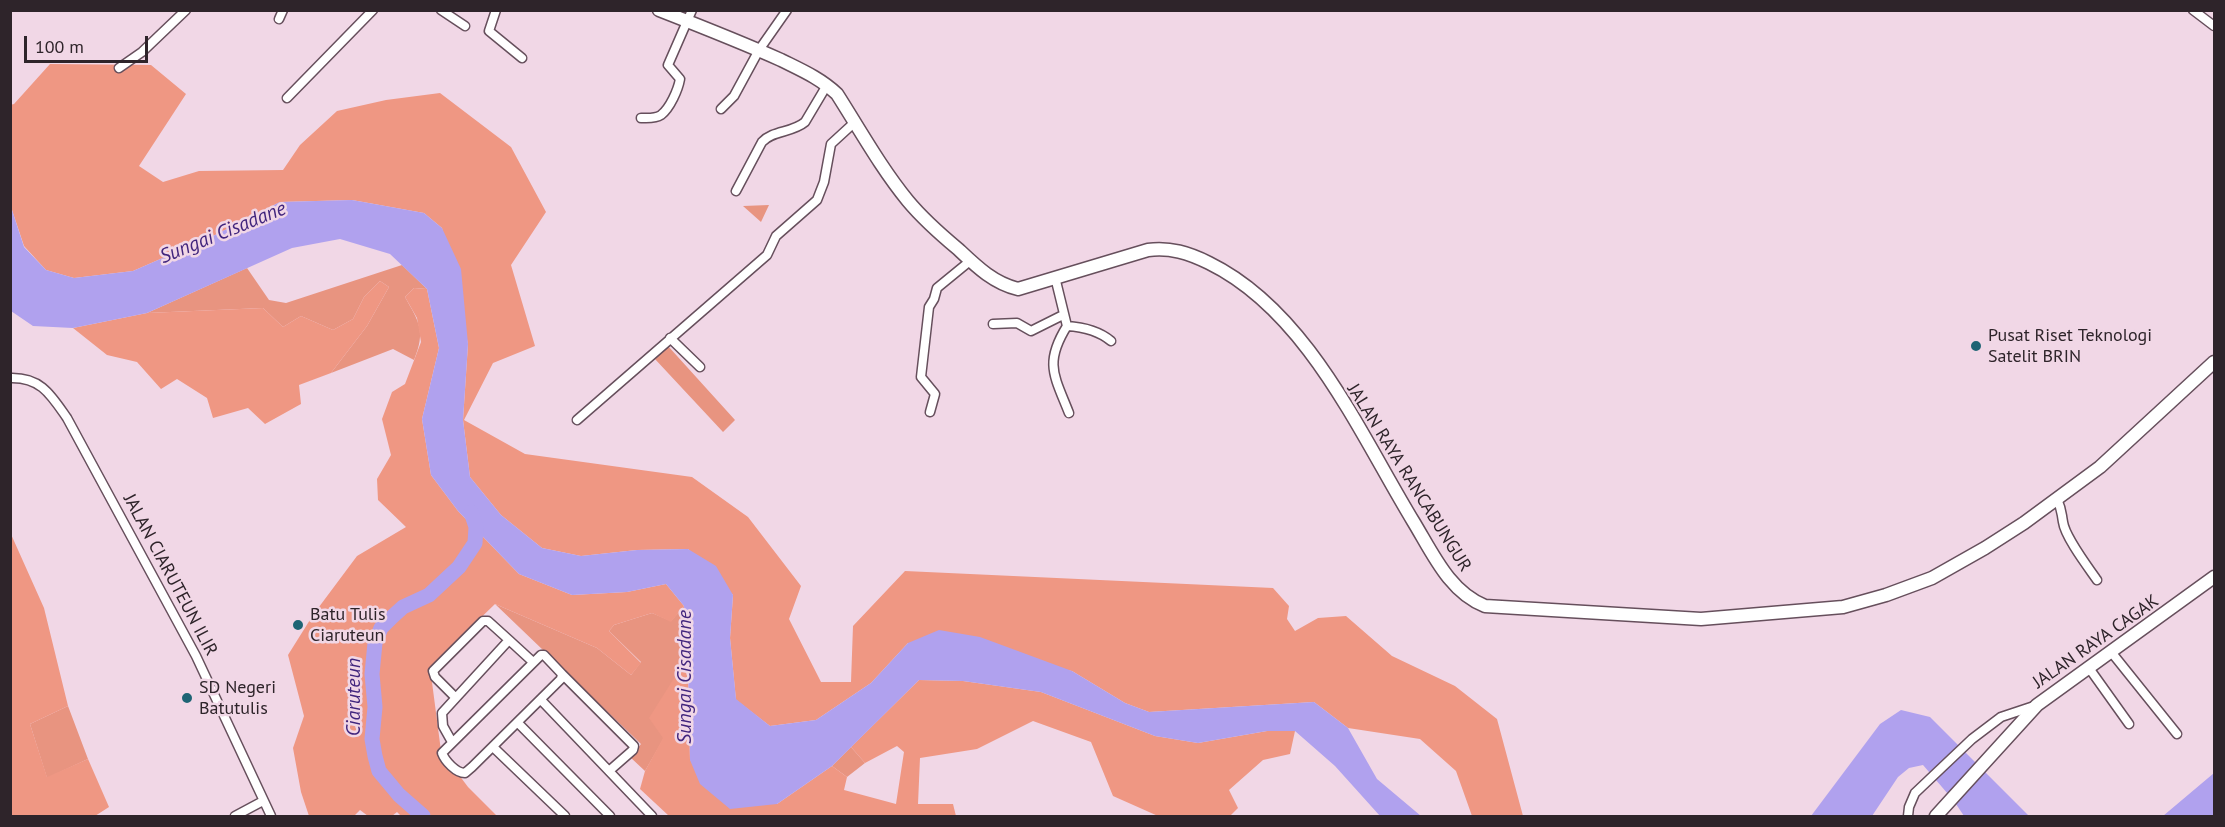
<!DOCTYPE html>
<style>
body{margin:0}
#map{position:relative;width:2225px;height:827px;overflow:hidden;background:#f1d7e6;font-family:"PT Sans",sans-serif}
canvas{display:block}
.frame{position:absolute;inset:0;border:12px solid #2e242a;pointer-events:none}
.scale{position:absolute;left:24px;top:36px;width:124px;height:27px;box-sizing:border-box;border:3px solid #2e242a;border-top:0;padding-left:8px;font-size:18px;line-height:21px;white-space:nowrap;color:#2e242a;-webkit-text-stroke:4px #f1d7e6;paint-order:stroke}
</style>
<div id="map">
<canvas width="2225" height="827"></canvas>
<div class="frame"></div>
<div class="scale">100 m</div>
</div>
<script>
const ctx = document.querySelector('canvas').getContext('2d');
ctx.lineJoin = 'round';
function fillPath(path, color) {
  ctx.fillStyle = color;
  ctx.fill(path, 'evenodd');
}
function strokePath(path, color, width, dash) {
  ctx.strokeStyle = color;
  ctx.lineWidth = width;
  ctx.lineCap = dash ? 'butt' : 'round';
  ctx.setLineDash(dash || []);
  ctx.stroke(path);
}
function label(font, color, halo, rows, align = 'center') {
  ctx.font = font + ' "PT Sans",sans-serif';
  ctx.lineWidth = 5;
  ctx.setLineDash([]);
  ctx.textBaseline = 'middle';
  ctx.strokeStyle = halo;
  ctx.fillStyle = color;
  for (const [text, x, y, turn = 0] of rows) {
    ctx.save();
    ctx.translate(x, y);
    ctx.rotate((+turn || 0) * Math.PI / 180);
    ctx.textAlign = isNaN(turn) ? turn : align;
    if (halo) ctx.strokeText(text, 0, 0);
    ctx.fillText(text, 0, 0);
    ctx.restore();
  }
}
fillPath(new Path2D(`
 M769 205 761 222 743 206Z
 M402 265 427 289 414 288 405 297C419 322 426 331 414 360L393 349 331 373 367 326 389 287 380 281 364 297 353 319 333 330 301 316 283 327 263 308 147 313 247 268 269 300 286 303Z
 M668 346 735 420 723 432 654 358Z
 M495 604 597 648 631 675 641 662 609 631 614 625 652 613 671 621 684 606 688 666 676 675 664 738 645 771 630 757 641 744Z
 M68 706 88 759 47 778 30 724Z
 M851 747 865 763 847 777 832 766Z`), '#e89480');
fillPath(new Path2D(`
 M50 64 151 65 186 94 139 166 163 182 199 171 283 170 300 145 337 111 386 100 440 93 511 147 546 212 511 265 535 346 493 363 464 420 525 454 692 477 748 517 801 586 789 619 821 682H851L853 626 905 571 1273 588 1289 606 1287 619 1295 631 1318 618 1346 616 1392 656 1455 686 1497 719 1523 816H1472L1456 771 1420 739 1348 728 1314 702 1149 712 1125 703 1072 671 908 643 871 683 816 720 770 726 736 700 730 638 733 595 688 549 637 550 581 556 542 548 501 515 470 477 463 420 468 344 442 228 424 213 352 200 280 202 213 236 133 271 74 278 46 270 24 246 11 207 10 105 14 104Z
 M380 281 389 287 367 326 331 373 299 385 301 404 265 424 248 408 213 418 207 398 177 379 161 389 137 362 107 355 73 328 147 313 263 308 283 327 301 316 333 330 353 319 364 297Z
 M414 288 427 289 439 348 422 419 431 475 458 511 519 574 572 595 627 592 666 584 684 606 671 622 652 613 614 625 609 631 641 663 631 675 597 648 495 604 430 667 441 751 468 787 497 816H401L397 812 392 816H368L360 810 354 816H309L301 792 293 748 304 716 288 655 313 615 357 556 406 527 378 500 377 479 391 455 382 419 392 392 405 384 421 342 417 318 405 297Z
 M10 532 44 608 68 706 30 724 47 777 88 759 109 807 95 816H11L12 760 10 753Z
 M688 666 690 760 777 804 832 766 847 777 844 790 896 804 904 752 897 746 865 763 851 747 919 680 963 681 1041 692 1155 736 1198 743 1267 731H1295L1290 754 1263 760 1229 790 1238 808 1230 816H1158L1113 796 1091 742 1033 721 977 749 920 758 918 804H953L956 816H669L640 789 645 771 663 738 649 718 676 675Z`), '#ef9783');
fillPath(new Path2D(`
 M352 200 424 213 442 228 461 269 468 344 463 420 470 477 501 515 542 548 581 556 637 550 688 549 716 566 733 595 730 638 736 699 770 726 816 720 871 683 908 643 939 630 980 637 1072 671 1125 703 1149 712 1314 702 1348 728 1377 779 1421 816H1380L1335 766 1295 731H1267L1198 743 1155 736 1041 692 963 681 919 680 832 766 777 804 730 809 700 784 690 760 688 666 684 606 666 584 627 592 572 595 519 574 458 511 431 475 422 419 439 348 427 289 390 254 340 239 292 248 147 313 73 328 33 326 11 311V207L24 247 46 270 74 278 133 271 213 236 280 202Z
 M1901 710 1930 717 2029 816H1964L1954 801 1923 765 1909 768 1898 777 1872 816H1811L1880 724Z
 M2214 773V816H2162H2163Z`), '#b0a1ee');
strokePath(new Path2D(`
 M423 816 399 795 379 771 375 756 372 739 375 707 372 674 375 643 381 628 392 617 403 607 429 595 459 567 475 543 476 527 471 512`), '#b0a1ee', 15);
const minor = new Path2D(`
 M441 10 465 26
 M496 10 489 31 522 58
 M2193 10 2214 26
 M279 19 283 10
 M119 68 142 52 186 10
 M287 98 373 10
 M721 109 734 96 759 50 787 10
 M641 118C647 118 655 119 661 115 670 108 678 90 680 79L668 65 692 10
 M736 191 762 142C773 130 792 133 805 122L827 85
 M1055 277 1067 326C1044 363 1054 375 1069 413
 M993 324 1017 323 1031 331 1063 315
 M1067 326C1083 327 1099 331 1111 341
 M670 338 700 367
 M10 378C41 377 51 395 67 418L196 656 271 816
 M930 412 935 394 921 377 929 307 934 299 937 288 970 261
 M577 420 767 255 776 236 817 200 824 182 831 144 855 122
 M2057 499C2062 510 2061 511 2063 522 2065 537 2088 567 2097 580
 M2112 653 2177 734
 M541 655H544L562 674 561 679 472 767 465 773C456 773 445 761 442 753Z
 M2089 668 2129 724
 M562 674 634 746 633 750 609 771
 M455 697 435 677 433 671 483 621H488L509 640
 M541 700 652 816
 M518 723 610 816
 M452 742 443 726 442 713 509 640 533 662
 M493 747 565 816
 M235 816 263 801
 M1908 816 1909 807 1915 793 1972 739 2001 717 2034 706`);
const secondary = new Path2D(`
 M659 10C700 26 741 42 781 60 801 70 820 78 837 94 860 130 881 168 908 201 923 219 940 234 958 249 976 266 993 283 1018 289L1148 250C1170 247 1189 253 1209 263 1307 311 1359 432 1413 521 1432 552 1449 592 1485 606L1701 619 1843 607 1886 595 1932 578 1985 548 2024 523 2100 467 2214 362
 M1936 816 2037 705 2214 577`);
strokePath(minor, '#664f5c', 11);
strokePath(secondary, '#664f5c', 15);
strokePath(minor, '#fff', 8);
strokePath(secondary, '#fff', 12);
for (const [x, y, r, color] of [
 [1976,346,6,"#1e6474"],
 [298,625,6,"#1e6474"],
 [187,698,6,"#1e6474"]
]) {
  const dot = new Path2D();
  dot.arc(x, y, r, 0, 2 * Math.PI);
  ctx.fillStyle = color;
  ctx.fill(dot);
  strokePath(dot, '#f1d7e6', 2);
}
label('18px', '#2e242a', '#f1d7e6', [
 ["Pusat Riset Teknologi",1988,336],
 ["Satelit BRIN",1988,357],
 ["Batu Tulis",310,615],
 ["Ciaruteun",310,636],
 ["SD Negeri",199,688],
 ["Batutulis",199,709]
], 'left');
label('18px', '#2e242a', '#f1d7e6', [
 ["JALAN RAYA RANCABUNGUR",1409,478,58],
 ["JALAN CIARUTEUN ILIR",170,575,62],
 ["JALAN RAYA CAGAK",2096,642,-35]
]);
label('italic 20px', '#41257d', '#f1d7e6', [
 ["Sungai Cisadane",223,233,-22],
 ["Sungai Cisadane",685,677,-90],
 ["Ciaruteun",354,697,-90]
]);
</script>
